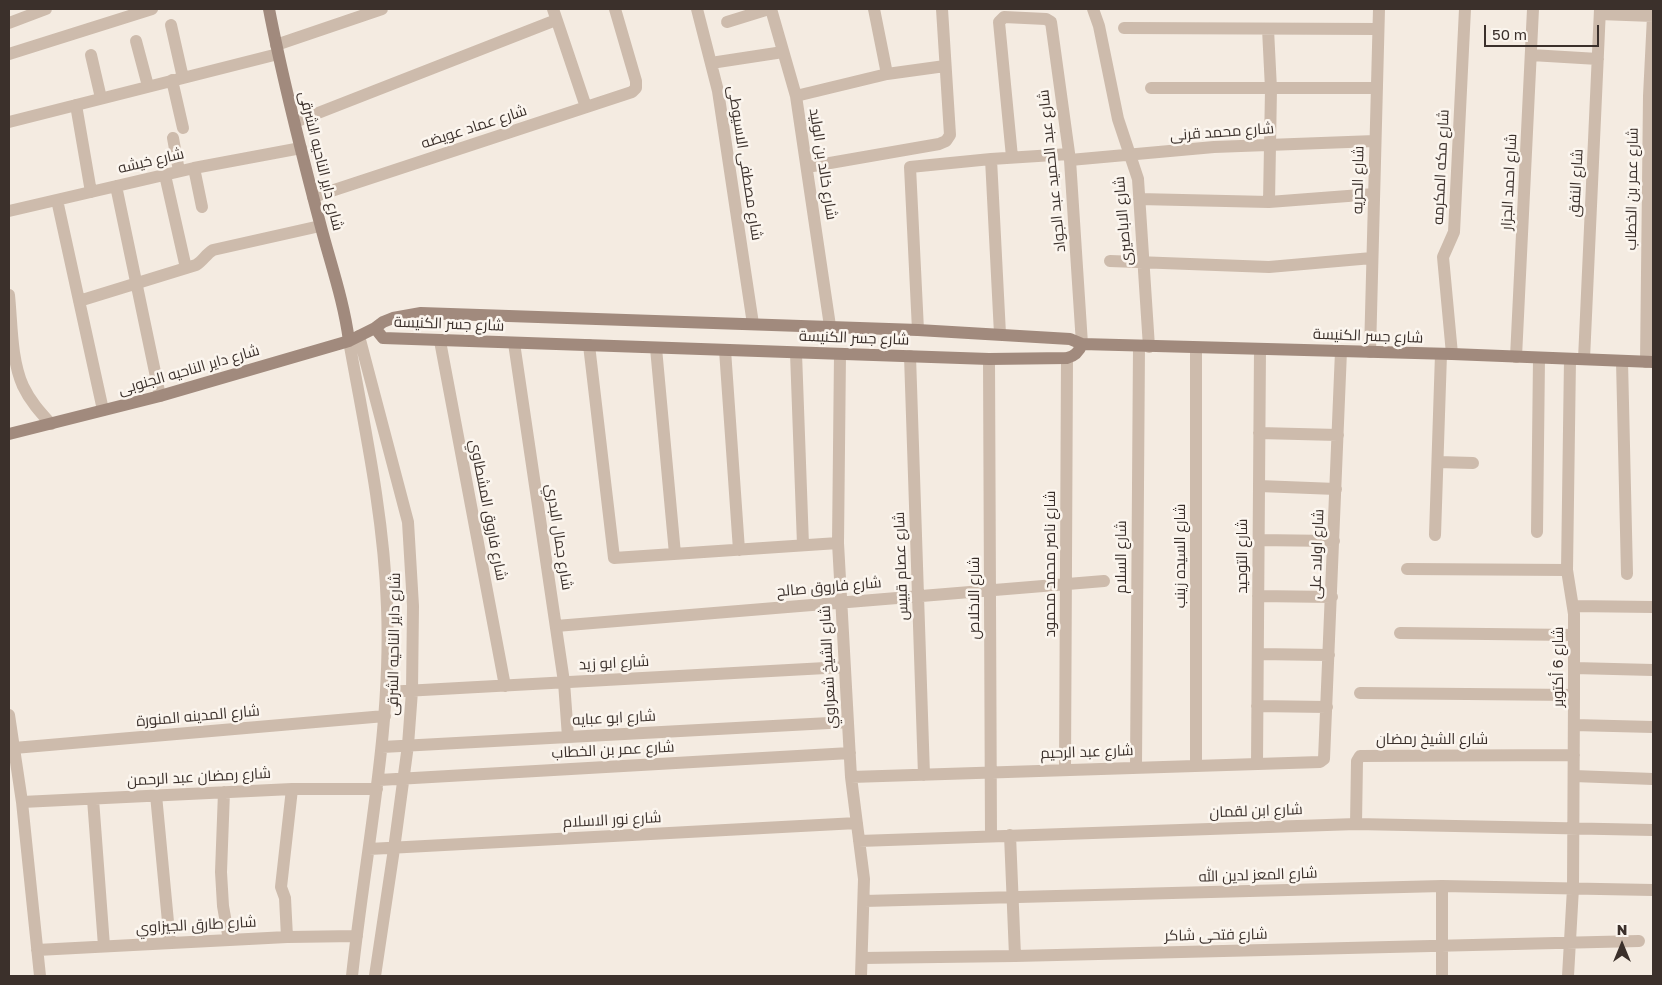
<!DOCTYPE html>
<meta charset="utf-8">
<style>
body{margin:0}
#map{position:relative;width:1662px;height:985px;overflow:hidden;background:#f4ebe1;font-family:"Golos Text",sans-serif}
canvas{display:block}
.frame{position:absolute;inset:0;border:10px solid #3b302b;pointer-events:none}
.north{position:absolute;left:1597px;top:920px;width:50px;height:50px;-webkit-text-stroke:4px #fbf5ee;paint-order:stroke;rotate:0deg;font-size:14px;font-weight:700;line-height:20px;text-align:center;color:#3b302b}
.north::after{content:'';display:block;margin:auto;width:18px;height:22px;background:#3b302b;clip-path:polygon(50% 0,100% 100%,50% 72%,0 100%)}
.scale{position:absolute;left:1484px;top:25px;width:115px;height:22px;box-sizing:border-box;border:2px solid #3b302b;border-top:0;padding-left:6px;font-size:15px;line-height:18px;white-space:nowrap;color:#3b302b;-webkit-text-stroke:4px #fbf5ee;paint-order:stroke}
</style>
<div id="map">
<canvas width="1662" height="985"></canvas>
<div class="frame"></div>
<div class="north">N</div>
<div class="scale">50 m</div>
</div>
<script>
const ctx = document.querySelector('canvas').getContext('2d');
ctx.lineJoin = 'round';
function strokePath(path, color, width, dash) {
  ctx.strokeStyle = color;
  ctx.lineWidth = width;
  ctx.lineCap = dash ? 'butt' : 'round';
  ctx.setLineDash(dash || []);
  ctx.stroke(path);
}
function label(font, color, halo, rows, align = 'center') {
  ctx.font = font + ' "Golos Text",Cairo,sans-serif';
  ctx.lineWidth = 5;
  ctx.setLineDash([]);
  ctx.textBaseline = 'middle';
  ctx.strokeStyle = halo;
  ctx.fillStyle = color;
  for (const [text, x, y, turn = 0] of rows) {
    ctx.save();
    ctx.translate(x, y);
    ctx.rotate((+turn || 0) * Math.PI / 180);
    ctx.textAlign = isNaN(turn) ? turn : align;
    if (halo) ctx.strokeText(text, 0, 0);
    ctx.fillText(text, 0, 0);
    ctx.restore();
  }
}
strokePath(new Path2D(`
 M553 9 586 107
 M697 9 718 91 753 324
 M771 9 796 96 830 326
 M874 9 887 74
 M1093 9 1099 26 1118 119 1138 179 1149 347
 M1600 14 1653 16
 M727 22 769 9
 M9 23 46 9
 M171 25 183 78
 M1124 28 1378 29
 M1268 29 1271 89 1269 202
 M136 41 148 86
 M276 45 382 9
 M9 54 152 9
 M91 55 101 98
 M1531 55 1598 59
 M711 63 783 52
 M172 80 183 128
 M1151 88H1377
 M796 96 887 74 945 66
 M76 105 91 192
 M9 122 278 54
 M295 122 556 20
 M173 138 179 171
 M1012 157 999 22 1004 17 1046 19 1051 22 1070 160 1082 344
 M991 159 1000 334
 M1070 160 1214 147 1375 141
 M807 167 939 144 946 141 950 135 942 9
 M194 168 202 207
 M165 175 186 268
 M116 186 160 396
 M313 197 632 92 636 88V81L615 9
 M1139 199 1269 202 1374 194
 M57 200 103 410
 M9 211 194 168 301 148
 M1110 261 1269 267 1372 258
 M9 295C12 324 11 359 23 386 30 401 40 412 51 424
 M79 301 196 265C203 261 206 254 213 250L320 226
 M918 330 910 167 991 159 1069 154
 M359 336 408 522 413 606 412 691 408 745 394 849 375 976
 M349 341C365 429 384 517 387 607 392 731 365 853 352 976
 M440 341 505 686
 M514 343 564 682 568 737
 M589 345 614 558 838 543
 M656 348 675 554
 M725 350 739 550
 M1370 352 1379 9
 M796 353 803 545
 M840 354 838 543 851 777 864 879 861 976
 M1452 354 1443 257 1454 232 1465 9
 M910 356 924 775
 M1516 357 1533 9
 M989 359 991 836
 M1584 359 1600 9
 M1622 361 1627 574
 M1646 362 1649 96 1653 16
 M1259 433 1338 435
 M1438 462 1473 463
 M1259 486 1336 489
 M1537 532 1539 358
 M1435 535 1441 354
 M1258 540 1334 541
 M1407 569 1567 570
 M1258 596 1332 597
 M1573 606 1653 607
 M556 626 1104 581
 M1400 633 1574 635
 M1258 654 1329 655
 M1574 668 1653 670
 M386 692 844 667
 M1360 693 1574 695
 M1257 706 1327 707
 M9 715 22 802 40 976
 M1574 725 1653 727
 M382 747 848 722
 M14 748 385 716
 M1257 763 1260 349
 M1196 765V348
 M1136 767 1139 346
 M1065 769 1067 358
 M1574 776 1653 779
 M851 777 1320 762 1324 759 1341 351
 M379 780 850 753
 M224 792 221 872 223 906 229 940
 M156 795 170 943
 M93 799 104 946
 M22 802 292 789H377
 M1356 824 1357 761 1360 756 1574 755
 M1010 835 1015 956
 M859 841 1356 824 1653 830
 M369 849 857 823
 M864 901 1442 886 1653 890
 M287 937 285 898 281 887 292 789
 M37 950 287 937 357 936
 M863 958 1015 956 1639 941
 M1442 976V886
 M1568 976 1573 888 1574 695V614L1567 570 1570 359`), '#cdbbac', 12);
strokePath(new Path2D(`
 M269 9C283 82 302 155 321 227 331 265 344 302 349 341
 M375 328 383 338 989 359 1067 358C1075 356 1079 352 1082 344
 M9 434 160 396 349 341 375 328 383 322 393 318 421 313 918 330 1070 339 1082 344 1452 354 1653 362`), '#a18a7d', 12);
label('15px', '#3b302b', '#fbf5ee', [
 ["شارع عماد عويضه",474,127,-18],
 ["شارع محمد قرنى",1222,132,-4],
 ["شارع خيشه",151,161,-13],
 ["شارع داير الناحيه الشرقى",321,161,76],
 ["شارع مصطفى الاسيوطى",745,163,81],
 ["شارع خالد بن الوليد",823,164,81],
 ["شارع مكه المكرمه",1441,167,-87],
 ["شارع عبد الحميد عبد الجواد",1052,171,-96],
 ["شارع الحريه",1358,180,-89],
 ["شارع احمد الجزار",1509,182,-87],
 ["شارع النفق",1576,183,-87],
 ["شارع عمر بن الخطاب",1632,189,-89],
 ["شارع الاباصيرى",1123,221,-95],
 ["شارع جسر الكنيسة",449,324,2],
 ["شارع جسر الكنيسة",1368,336,2],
 ["شارع جسر الكنيسة",854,338,2],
 ["شارع داير الناحيه الجنوبى",189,370,-16],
 ["شارع فاروق المشطاوي",488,510,79],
 ["شارع جمال البدري",559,537,81],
 ["شارع اولاد على",1317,554,-88],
 ["شارع السيده زينب",1180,556,-90],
 ["شارع التوحيد",1242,556,-90],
 ["شارع السلام",1121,557,-90],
 ["شارع ناصر محمد محمود",1050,564,-90],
 ["شارع عصام قبيس",901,566,-92],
 ["شارع فاروق صالح",829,587,-5],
 ["شارع الاخلاص",974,598,-90],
 ["شارع داير الناحيه الشرقى",394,644,-89],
 ["شارع ابو زيد",614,663,-3],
 ["شارع الشيخ شعراوي",828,667,-93],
 ["شارع 6 أكتوبر",1558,667,-90],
 ["شارع المدينه المنورة",198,716,-5],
 ["شارع ابو عبايه",614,718,-3],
 ["شارع الشيخ رمضان",1432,739],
 ["شارع عمر بن الخطاب",613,750,-3],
 ["شارع عبد الرحيم",1087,752,-2],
 ["شارع رمضان عبد الرحمن",199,777,-3],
 ["شارع ابن لقمان",1256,811,-2],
 ["شارع نور الاسلام",612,820,-3],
 ["شارع المعز لدين الله",1258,875,-2],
 ["شارع طارق الجيزاوي",196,925,-3],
 ["شارع فتحى شاكر",1216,935,-1]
]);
</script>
